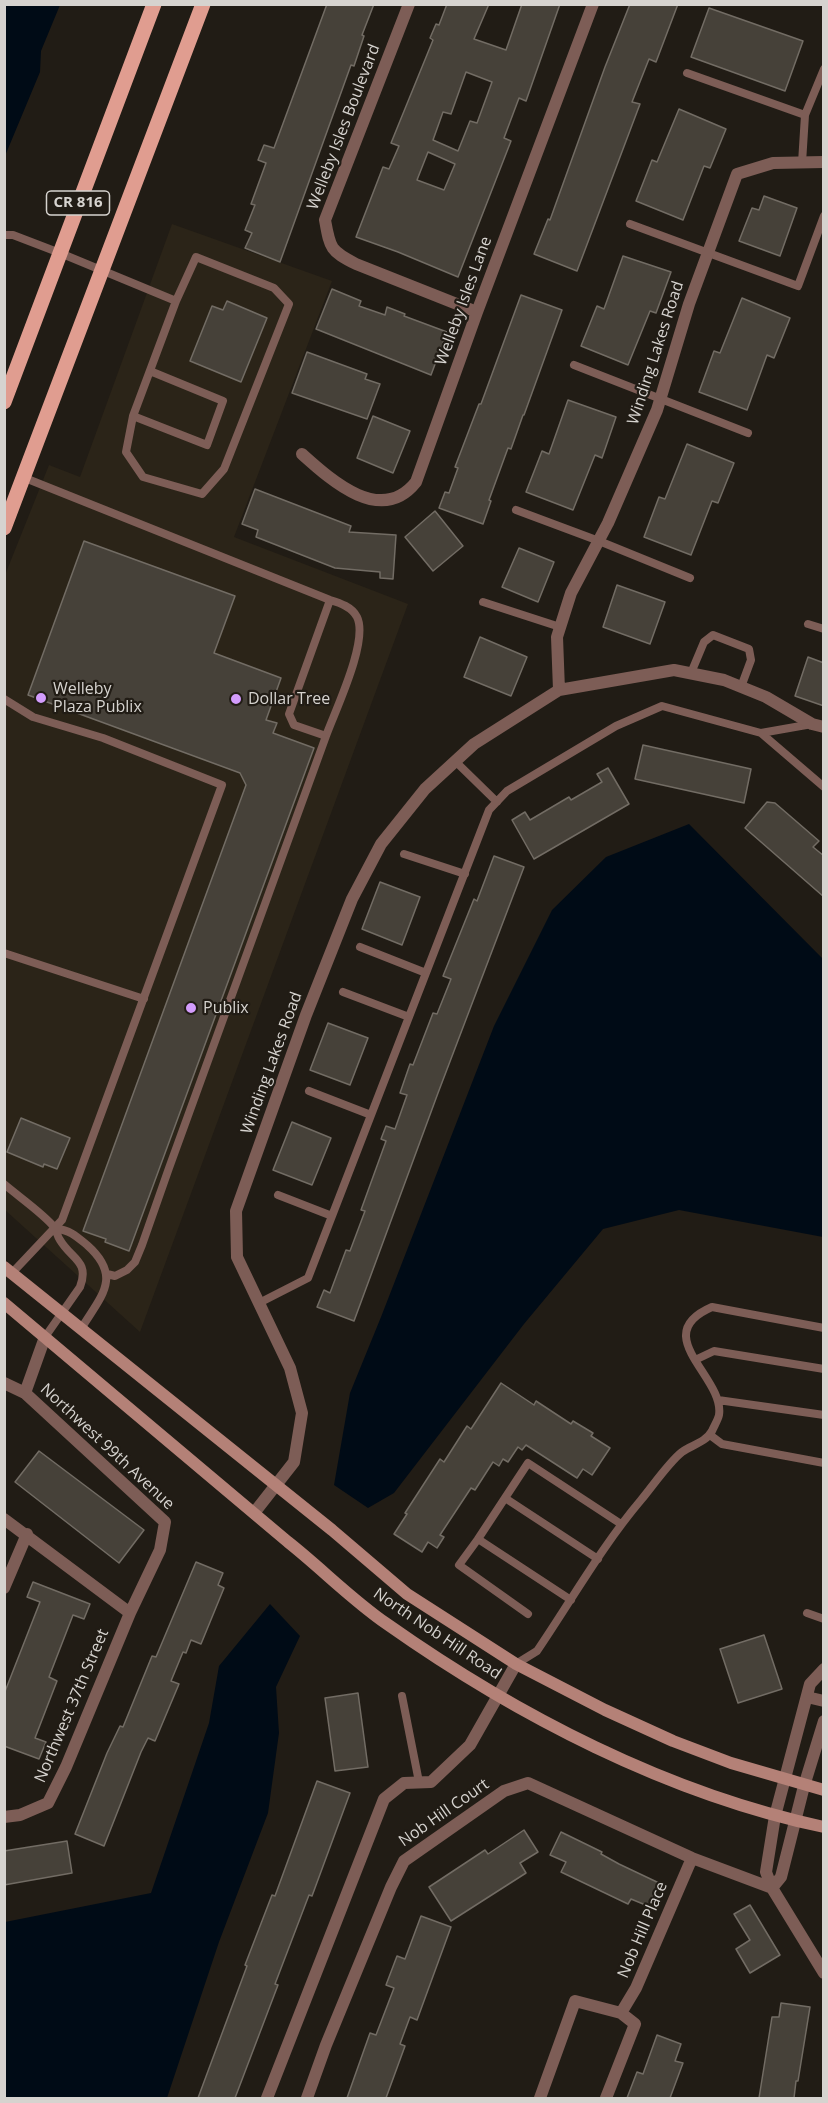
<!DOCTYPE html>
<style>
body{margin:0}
#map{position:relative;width:828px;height:2103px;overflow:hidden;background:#211c15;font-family:"Open Sans",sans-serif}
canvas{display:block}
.frame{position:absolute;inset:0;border:6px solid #d6d3cf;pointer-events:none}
</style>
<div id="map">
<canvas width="828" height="2103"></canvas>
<div class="frame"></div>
</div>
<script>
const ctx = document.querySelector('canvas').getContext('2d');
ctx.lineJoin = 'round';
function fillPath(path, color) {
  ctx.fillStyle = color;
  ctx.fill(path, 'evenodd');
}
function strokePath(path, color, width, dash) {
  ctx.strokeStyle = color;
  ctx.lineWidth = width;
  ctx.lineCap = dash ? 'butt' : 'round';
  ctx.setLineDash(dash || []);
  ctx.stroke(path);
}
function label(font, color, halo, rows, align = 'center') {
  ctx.font = font + ' "Open Sans",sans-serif';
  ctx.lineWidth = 4.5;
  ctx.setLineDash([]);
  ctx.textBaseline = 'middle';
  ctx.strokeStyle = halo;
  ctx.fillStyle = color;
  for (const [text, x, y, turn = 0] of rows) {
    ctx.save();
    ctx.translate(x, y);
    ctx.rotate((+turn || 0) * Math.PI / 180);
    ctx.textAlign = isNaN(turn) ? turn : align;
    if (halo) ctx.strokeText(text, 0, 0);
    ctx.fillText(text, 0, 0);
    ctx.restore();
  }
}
fillPath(new Path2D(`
 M172 224 332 281 234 537 408 604 140 1332 5 1210V575L49 465 80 477Z`), '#2b2418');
fillPath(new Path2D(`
 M5 4 60 5 41 51 40 72 5 156Z
 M689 824 823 959V1237L679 1210 603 1229 524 1324 394 1493 368 1508 334 1485 350 1393 381 1317 494 1026 552 910 606 857Z
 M270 1604 300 1636 276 1687 279 1733 268 1813 219 1942 167 2098H5V1922L151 1893 209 1723 219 1666Z`), '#000b16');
const building = new Path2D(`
 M327 4H374L362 35 364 36 354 66 351 65 280 262 245 248 252 233 245 230 255 205 251 204 266 163 258 160 264 145 274 148Z
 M447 4H489L474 39 506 50 522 4H560L526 101 519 98 504 138 511 141 458 277 398 252 356 237 383 167 389 169 399 146 391 143 433 40 430 38 436 24 439 25ZM466 72 492 82 477 123 470 121 458 151 433 140 443 112 451 114ZM428 152 455 164 444 190 417 180Z
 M630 4H678L656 62 649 59 632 102 640 104 577 271 534 254 548 219 550 220 605 67Z
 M709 8 803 41 785 91 691 57Z
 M679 109 726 129 710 168 704 166 683 220 636 201 652 160 657 162Z
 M764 196 797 208 780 256 739 241 752 208 759 210Z
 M623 256 671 272 656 313 650 311 628 365 581 346 597 306 604 309Z
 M332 289 361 301 359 306 385 315 387 307 405 314 404 316 447 332 431 375 316 329Z
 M521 295 562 310 524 415H523L511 449 508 448 489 500 491 501 483 524 439 508 445 492 449 493 458 468 455 467 479 404H481Z
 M742 298 790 318 774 358 767 355 747 410 699 392 714 351 720 353Z
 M227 301 267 318 241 382 190 361 212 306 223 310Z
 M307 352 367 374 365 379 380 384 367 419 292 393Z
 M568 400 616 417 602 458 595 455 573 510 526 492 542 451 549 454Z
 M373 416 410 431 393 473 357 458Z
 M687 444 734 463 718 503 712 501 691 555 644 537 659 497 665 499Z
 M255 489 351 526 349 532 396 535 393 579 380 578V572L335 568 256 537 258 530 242 524Z
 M435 511 463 546 433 571 405 537Z
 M84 541 235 596 214 653 281 678 266 720 277 723 273 733 314 748 129 1251 105 1242 106 1239 83 1231 246 785 240 773 28 695Z
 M519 548 554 562 538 602 502 587Z
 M617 585 665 602 650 644 603 627Z
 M480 637 527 657 511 696 464 677Z
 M808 657 824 663V706L795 696Z
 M643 745 751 769 744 803 635 779Z
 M608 768 629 804 534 859 512 820 525 812 530 820 569 797 571 800 602 782 597 774Z
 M767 802 775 803 819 841 813 847 824 856V897L745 828Z
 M494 856 524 867 438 1093 354 1321 317 1307 324 1290 330 1293 346 1250 350 1251 365 1211 361 1210 386 1141 381 1139 386 1126 395 1129 407 1095 400 1093 410 1064 413 1065 433 1013 437 1014 451 979 443 976 474 899 477 901Z
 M380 882 420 897 402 945 362 929Z
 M328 1023 368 1038 350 1085 310 1070Z
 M21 1118 70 1138 57 1169 44 1164 43 1167 7 1152Z
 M292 1122 331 1138 312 1185 273 1170Z
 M501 1383 534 1405 536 1401 571 1424 573 1421 593 1433 591 1436 610 1448 592 1475 583 1469 577 1478 526 1445 522 1450 518 1447 508 1462 503 1459 499 1466 493 1462 475 1490 471 1488 440 1535 444 1537 437 1548 428 1542 422 1552 394 1534 407 1514 405 1513 440 1459 444 1462 467 1426 471 1429Z
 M39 1451 144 1530 119 1563 15 1482Z
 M196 1562 223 1573 218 1585 224 1588 201 1644 191 1640 186 1653 183 1652 171 1681 179 1684 155 1741 148 1738 141 1752 104 1846 75 1834 107 1753 120 1726 123 1727 152 1656 156 1657Z
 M33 1582 90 1604 84 1619 73 1615 49 1677 57 1681 35 1738 46 1742 39 1759 4 1746V1694L40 1602 27 1597Z
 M764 1635 782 1689 738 1703 720 1649Z
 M358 1693 368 1767 335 1771 325 1698Z
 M317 1781 350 1793 312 1896 309 1895 275 1984 278 1985 235 2098H198L247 1966 245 1965 272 1895 275 1896Z
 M524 1830 538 1852 520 1863 526 1873 451 1921 429 1887 485 1850 488 1854Z
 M561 1832 602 1852 601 1854 619 1864 659 1883 648 1906 631 1899 628 1904 561 1872 566 1862 550 1855Z
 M67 1841 72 1873 4 1885V1851Z
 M750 1905 780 1955 750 1973 736 1949 750 1940 734 1914Z
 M421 1916 451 1927 417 2020 410 2017 400 2044 405 2046 386 2098H347L370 2033 376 2035 394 1988 386 1985 397 1956 405 1959Z
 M781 2003 810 2007 798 2081H796L794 2098H759L772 2017H779Z
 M657 2035 681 2044 675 2061 683 2063 670 2098H627L637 2072 643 2074Z`);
fillPath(building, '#464139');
strokePath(building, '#726c64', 1.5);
strokePath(new Path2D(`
 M687 73 805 115
 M802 163 805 115 824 69
 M630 224 798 286 824 216
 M4 235H13L60 253 176 301
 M574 365 748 433
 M133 416 126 452 143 477 202 494 224 469 289 304 274 288 196 257 176 301 133 416 207 445 223 401 150 371
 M25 478 330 600C340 603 352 607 357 617 369 641 335 711 326 736L294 725 289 714 330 600
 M516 510 599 541 690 578
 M483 602 560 627
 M808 624 824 629
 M691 673 704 642 713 635 749 649 751 660 741 687
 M4 699 33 717 103 738 222 785 62 1220 12 1273
 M812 724 761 733 824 787
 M455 761 497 802
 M404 854 465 874
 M360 947 426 973
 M4 953 144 999
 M343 992 409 1017
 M309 1091 371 1115
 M4 1184C18 1196 45 1215 54 1227 57 1231 57 1236 60 1240 71 1259 90 1261 80 1287L45 1337
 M278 1195 332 1216
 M55 1228C71 1231 75 1235 87 1245 123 1277 101 1296 81 1329
 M107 1274 115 1276 127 1270 135 1262 142 1245 169 1168 326 736
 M259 1303 308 1278 489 810 507 791 616 726 662 706 761 733
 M695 1360 714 1351 824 1369
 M718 1400 824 1415
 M710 1435 722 1444 824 1463
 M505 1498 598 1559
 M478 1539 459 1565 528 1614
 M571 1600 478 1539 528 1463 621 1524
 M807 1613 824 1619
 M516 1664 537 1651C571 1601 602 1546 641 1500 652 1487 669 1462 682 1452 692 1445 706 1442 712 1431 714 1426 718 1420 719 1415 725 1377 647 1335 712 1307L824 1328
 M402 1696 419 1782`), '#7d5d56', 8);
strokePath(new Path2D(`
 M409 4 325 220C330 248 330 251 356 264L477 312
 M302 454C331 480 381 526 416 482L477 312 593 4
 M559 690 557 637 571 593 608 523 657 410 689 304 737 174 773 163 824 162
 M4 1383 25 1393 165 1522 160 1550 130 1613 66 1767 48 1803 20 1815 4 1817
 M25 1393 45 1337
 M254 1513 294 1462 302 1413 290 1368 237 1257 236 1211 306 1015 352 899 381 844 425 789 474 744 559 690 674 670 724 680 766 697 812 724 824 727
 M4 1519 130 1613
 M4 1588 27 1534
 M824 1669 810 1684 775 1816 766 1872 772 1888 824 1973
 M807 1697 824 1701
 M772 1888 781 1877 804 1786 824 1721
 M621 2013 636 1988 692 1858
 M267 2098 384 1799 404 1783 431 1782 470 1745 516 1664
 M307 2098 326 2045 391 1887 404 1861 504 1791 528 1783 692 1858 772 1888
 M540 2098 575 2001 621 2013 635 2024 606 2098`), '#7d5d56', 12);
strokePath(new Path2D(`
 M4 1267 332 1530 407 1594 516 1664 605 1710 673 1741 731 1763 824 1790
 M4 1303C99 1382 193 1463 288 1542 321 1568 352 1600 387 1624 516 1715 668 1794 824 1827`), '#b48177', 12);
strokePath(new Path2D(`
 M4 402 154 4
 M4 528 203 4`), '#e09d90', 15);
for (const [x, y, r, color] of [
 [41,698,6,"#d39cfc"],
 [236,699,6,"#d39cfc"],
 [191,1008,6,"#d39cfc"]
]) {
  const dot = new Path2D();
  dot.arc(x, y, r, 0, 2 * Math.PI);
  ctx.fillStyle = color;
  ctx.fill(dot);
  strokePath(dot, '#211c15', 2);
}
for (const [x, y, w] of [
 [78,203,63]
]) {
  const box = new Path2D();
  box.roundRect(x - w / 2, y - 12, w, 24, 4.5);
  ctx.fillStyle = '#211c15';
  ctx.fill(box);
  strokePath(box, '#d6d3cf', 1.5);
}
label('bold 15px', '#d6d3cf', null, [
 ["CR 816",78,203]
]);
label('16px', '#d6d3cf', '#211c15', [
 ["Welleby Isles Boulevard",344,127,-69],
 ["Welleby Isles Lane",464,301,-70],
 ["Winding Lakes Road",656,353,-72],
 ["Winding Lakes Road",272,1063,-70],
 ["Northwest 99th Avenue",107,1447,43],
 ["North Nob Hill Road",437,1634,34],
 ["Northwest 37th Street",72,1706,-67],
 ["Nob Hill Court",444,1813,-35],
 ["Nob Hill Place",643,1930,-67]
]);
label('16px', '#d6d3cf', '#211c15', [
 ["Welleby",53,689],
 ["Plaza Publix",53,707],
 ["Dollar Tree",248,699],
 ["Publix",203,1008]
], 'left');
</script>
